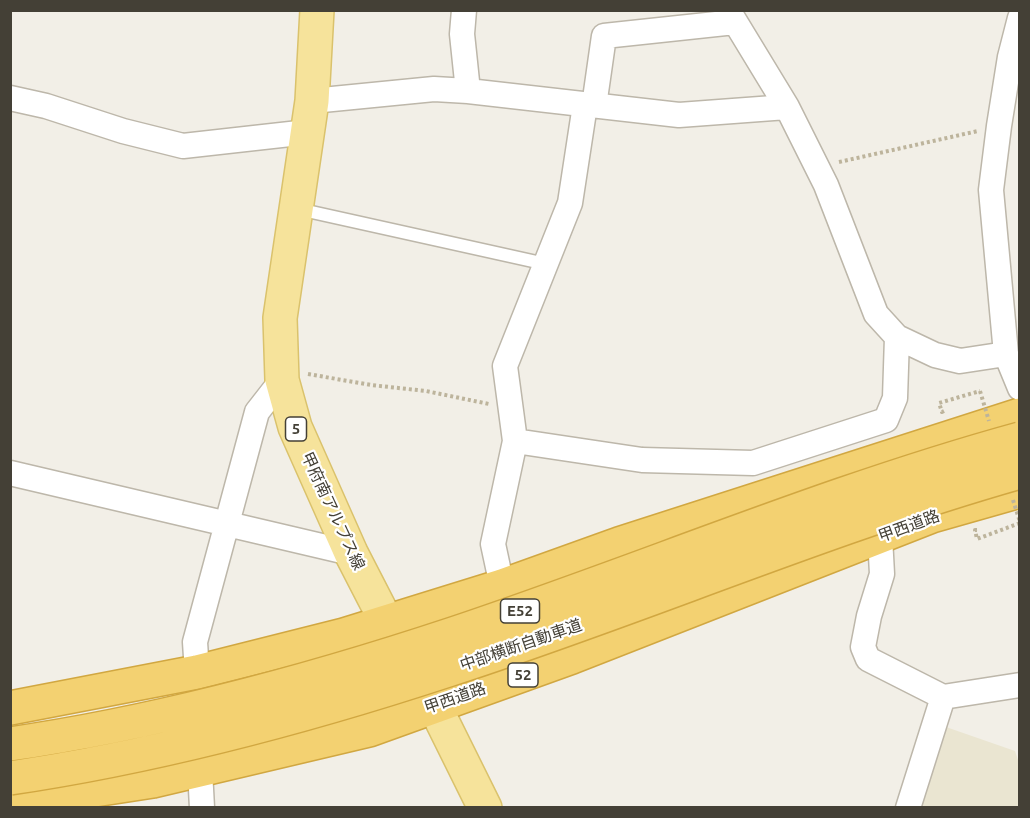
<!DOCTYPE html>
<meta charset="utf-8">
<style>
body{margin:0}
#map{position:relative;width:1030px;height:818px;overflow:hidden;background:#f2efe7;font-family:Ubuntu,sans-serif}
canvas{display:block}
.frame{position:absolute;inset:0;border:12px solid #444036;pointer-events:none}
</style>
<div id="map">
<canvas width="1030" height="818"></canvas>
<div class="frame"></div>
</div>
<script>
const ctx = document.querySelector('canvas').getContext('2d');
ctx.lineJoin = 'round';
function fillPath(path, color) {
  ctx.fillStyle = color;
  ctx.fill(path, 'evenodd');
}
function strokePath(path, color, width, dash) {
  ctx.strokeStyle = color;
  ctx.lineWidth = width;
  ctx.lineCap = dash ? 'butt' : 'round';
  ctx.setLineDash(dash || []);
  ctx.stroke(path);
}
function label(font, color, halo, rows, align = 'center') {
  ctx.font = font + ' Ubuntu,"Noto Sans JP",sans-serif';
  ctx.lineWidth = 4.5;
  ctx.setLineDash([]);
  ctx.textBaseline = 'middle';
  ctx.strokeStyle = halo;
  ctx.fillStyle = color;
  for (const [text, x, y, turn = 0] of rows) {
    ctx.save();
    ctx.translate(x, y);
    ctx.rotate((+turn || 0) * Math.PI / 180);
    ctx.textAlign = isNaN(turn) ? turn : align;
    if (halo) ctx.strokeText(text, 0, 0);
    ctx.fillText(text, 0, 0);
    ctx.restore();
  }
}
fillPath(new Path2D(`
 M946 727 1015 751 1019 763V807H921Z`), '#eae5d1');
const lane = new Path2D(`
 M298 209 546 264`);
const street = new Path2D(`
 M464 10 462 34 468 91
 M728 10 787 107 826 185 876 314 897 337 935 355 960 361 1006 354
 M1020 18 1010 57 999 126 991 190 1006 354 1020 388
 M10 98 46 106 123 131 183 146 308 132
 M312 101 434 89 468 91 679 115 787 107
 M594 106 604 36 735 22
 M515 441 642 460 753 463 886 420 895 398 897 337
 M10 473 351 553
 M880 537 882 574 869 616 863 647 868 659 943 697
 M502 586 493 544 515 441 505 366 570 203 585 105
 M197 672 195 642 257 412 282 380
 M200 770 202 808
 M908 808 943 697 1020 685`);
const primary = new Path2D(`
 M317 10 312 101 280 318 282 380 295 427 351 553 386 621 434 705 485 808`);
const highway = new Path2D(`
 M10 708 197 672 344 635 502 586 619 544 1020 415
 M10 803 153 781 369 730 572 657 932 516 1020 491`);
strokePath(lane, '#bdb7aa', 15);
strokePath(street, '#bdb7aa', 27);
strokePath(primary, '#dac26c', 36);
strokePath(highway, '#d1a741', 36);
strokePath(new Path2D(`
 M839 162 978 131
 M308 374 371 385 426 391 489 404
 M944 411 942 412 939 403 980 391
 M977 530H975L977 539 1020 523`), '#bdb49c', 4, [3, 3]);
strokePath(lane, '#fff', 12);
strokePath(street, '#fff', 24);
strokePath(primary, '#f6e39b', 33);
strokePath(highway, '#f3d171', 33);
const highwayBridge = new Path2D(`
 M10 744C161 722 308 682 453 634 642 571 827 492 1020 439
 M10 778C159 756 305 717 448 670 640 608 826 527 1020 472`);
strokePath(highwayBridge, '#d1a741', 36, []);
strokePath(new Path2D(`
 M980 391 989 421
 M1013 500 1020 522`), '#bdb49c', 4, [3, 3]);
strokePath(highwayBridge, '#f3d171', 33);
for (const [x, y, w] of [
 [296,429,21],
 [520,611,39],
 [523,675,30]
]) {
  const box = new Path2D();
  box.roundRect(x - w / 2, y - 12, w, 24, 4.5);
  ctx.fillStyle = '#fff';
  ctx.fill(box);
  strokePath(box, '#444036', 1.5);
}
label('bold 15px', '#444036', null, [
 ["5",296,429],
 ["E52",520,611],
 ["52",523,675]
]);
label('16px', '#444036', '#fff', [
 ["甲府南アルプス線",333,511,65],
 ["甲西道路",909,526,-20],
 ["中部横断自動車道",521,645,-19],
 ["甲西道路",455,698,-19]
]);
</script>
